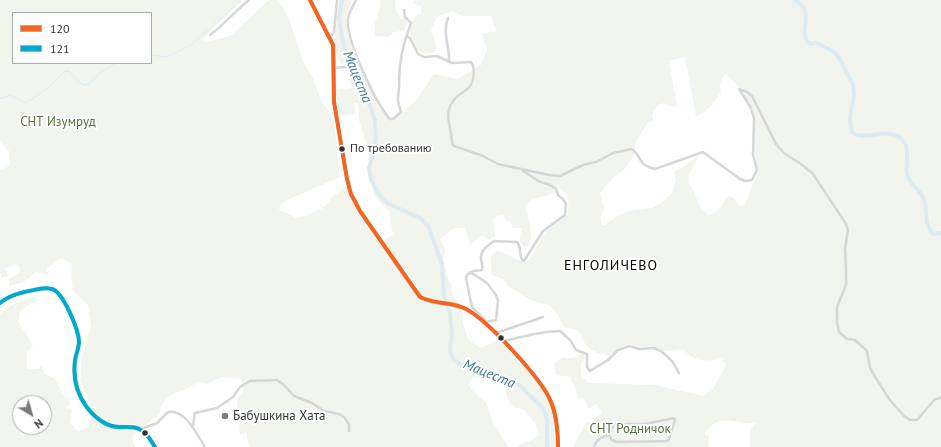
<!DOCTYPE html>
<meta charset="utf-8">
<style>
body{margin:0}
#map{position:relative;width:941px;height:447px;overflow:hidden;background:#fff;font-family:"PT Sans",sans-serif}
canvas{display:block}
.legend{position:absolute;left:12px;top:12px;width:140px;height:52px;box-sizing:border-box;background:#fff;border:1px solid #adadad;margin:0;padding:5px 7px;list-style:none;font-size:12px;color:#333}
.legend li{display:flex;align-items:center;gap:8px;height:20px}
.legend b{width:20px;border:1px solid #adadad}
.north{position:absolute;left:12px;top:395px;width:40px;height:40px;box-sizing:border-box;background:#fff;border:1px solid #adadad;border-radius:50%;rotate:142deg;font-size:11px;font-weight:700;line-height:16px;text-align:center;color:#333}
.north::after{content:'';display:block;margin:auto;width:14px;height:18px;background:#7a7a7a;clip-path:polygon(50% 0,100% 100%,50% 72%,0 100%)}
</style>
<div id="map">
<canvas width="941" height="447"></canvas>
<ul class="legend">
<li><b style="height:5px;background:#f26522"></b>120</li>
<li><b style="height:5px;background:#00a9ce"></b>121</li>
</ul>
<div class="north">N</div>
</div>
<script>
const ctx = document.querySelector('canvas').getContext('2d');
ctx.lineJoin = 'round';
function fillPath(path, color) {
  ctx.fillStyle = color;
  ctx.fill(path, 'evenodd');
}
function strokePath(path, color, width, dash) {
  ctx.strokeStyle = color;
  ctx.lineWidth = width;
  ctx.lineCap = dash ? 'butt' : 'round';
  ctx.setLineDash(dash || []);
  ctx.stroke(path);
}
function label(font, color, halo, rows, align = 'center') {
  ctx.font = font + ' "PT Sans",sans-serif';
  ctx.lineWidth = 4;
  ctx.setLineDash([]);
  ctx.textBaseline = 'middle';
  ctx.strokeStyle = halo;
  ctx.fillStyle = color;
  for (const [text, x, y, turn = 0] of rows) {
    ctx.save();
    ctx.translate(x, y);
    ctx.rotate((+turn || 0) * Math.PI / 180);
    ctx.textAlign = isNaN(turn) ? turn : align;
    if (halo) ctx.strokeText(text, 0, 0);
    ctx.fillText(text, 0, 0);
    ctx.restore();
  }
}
fillPath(new Path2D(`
 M0 0H242L201 40 207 42 230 36 269 0H278L290 21 302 60 312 76 321 100 334 119 340 177 287 200 281 204 279 210 297 218 306 216 321 209 329 202 331 197 348 186 355 202 382 243 393 234 389 212 374 195 373 189 368 176 369 153 359 120 358 103H354L355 114 339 116 336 90 352 88 349 80 353 79 346 68 359 64 379 107 389 119H393L416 101 434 74 458 79 481 65 487 50 482 34 496 31 491 16H463L452 11 437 17 431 29 437 48 434 53C429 53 423 54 418 51 416 49 414 46 413 43 408 31 409 19 421 13V6L412 3 414 0H941V447H750V431L755 423C734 425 720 410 704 434L709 436 708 447H573L586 422H592L602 412 596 404 588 409 584 398H577L576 389 570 377 556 375 554 364 563 357C569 359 576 358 581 354H584L585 357 581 363V375L588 383 654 385 703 396 713 389 726 365 722 359C705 361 695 363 683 349L665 351 652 346 641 347 629 344 619 348 609 356C591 351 586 350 580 332L573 329 564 327 558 315 549 305 533 301 522 295 508 286 503 279 492 275C491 268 487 247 502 252 504 252 507 255 510 256 515 259 519 260 524 263 534 258 536 246 542 237 548 227 560 222 568 214 569 204 569 194 560 188L550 195 533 199 525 206C528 219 534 232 529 245L525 247C517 242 520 236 522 228H513L510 221H507L503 215 496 216 493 221 495 237 490 240 482 235 470 245 465 228H454L440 239 445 251 443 260 448 279 451 284 453 296 462 306 463 323 468 339 480 348 500 340C515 358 548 389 553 413 555 424 554 436 555 447H517L520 444 530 441 540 434 535 423 523 409 515 408 510 404 507 397 506 390 500 381 491 379 473 378 471 379 468 385 478 396 486 402 492 420 508 447H250L246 432 240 435 239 419 237 400 240 395 243 393 241 379 222 377 207 384 197 382C183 394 172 389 160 407V414L134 434 133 440 135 447H0V314L12 305 35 296V302L20 310 18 322 29 338 33 346 27 351V369H38L41 366 45 374 55 379 61 391 70 402 66 408 72 409 70 423 78 431 89 427 90 416 84 411 85 410 90 414V404L80 381 82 357 91 327 88 305 73 290 71 275 72 264 60 258 47 269 48 275 35 272 24 282 9 286V279L21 271 18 265 5 268 8 276 2 278 0 272V170L10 166 9 151 0 142ZM13 13H151V63H13ZM685 57 696 116C707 113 715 101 721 92 719 84 720 79 726 74L738 86 753 110 755 121 754 148 758 173C753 182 750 193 745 204L742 206 739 205 734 198 728 196C723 204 719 212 709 215 696 207 698 194 688 182L689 174 699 156C689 161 684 167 674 172L676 181 672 193 661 203 652 208 629 211 618 215 605 225H602L601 217 604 207 600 193 613 178 625 169 633 157 637 140 648 122 654 121 652 115 658 105 664 103 671 107 677 106 669 61ZM20 403H44V427H20Z
 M339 0H352C351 5 348 10 347 15 344 30 351 46 357 58L342 64 338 61 334 41Z
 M380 0H395L396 11 401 19 404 18 408 23 403 31 394 32 388 37 376 36C371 22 382 12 380 0Z`), '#f1f5ed');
strokePath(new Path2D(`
 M151 55 167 57 191 45 241 0
 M0 98H3L11 95 26 103 52 85 63 72 69 71 83 85 89 84 100 73 115 63`), '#ddebf3', 1);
strokePath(new Path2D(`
 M342 0 339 19 343 42 347 56 369 102 375 121 376 137 374 151 369 168 371 180 378 193 387 203 420 218 428 225 442 265 444 296 450 314 452 334 450 350 453 359 460 364 472 366 496 375 519 385 537 402 543 408 547 419V447
 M795 0C798 2 801 4 803 7 811 18 798 36 810 44L817 43 834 52 838 56 853 85 854 94 850 119 852 133C863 141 884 128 899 137 912 144 905 163 907 174 909 185 921 190 924 200 928 211 924 226 933 234L941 233`), '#ddebf3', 4);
strokePath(new Path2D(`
 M356 0C353 7 348 13 348 20 346 40 376 104 390 119H393L401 112C400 108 398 104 398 100 398 93 400 87 399 81 399 60 404 41 411 23L405 17 404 10
 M448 18C442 33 450 47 449 62
 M210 35C224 25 235 11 249 0
 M407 36 410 38 418 54 424 57 437 56 452 63 471 62 473 65C478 96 455 88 449 109 446 119 452 132 452 143L454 146 483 156 498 164 549 175 560 176 583 165 596 162 613 153 632 149C643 157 636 164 655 169L703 152 740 179 745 181 752 180 757 170 753 155 754 119 751 108 739 89
 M329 37 333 34 334 32 337 0
 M334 68 345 67 359 61
 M739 89 747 92 752 96 776 144 785 154 801 164 813 174 846 224 848 230 845 249 846 269V285L837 307V323L839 332 847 339 855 340 867 351 870 368 877 380 890 400 904 416 910 420H917L935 399 941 398
 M470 272 487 283 496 295 498 301 496 320 485 322
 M486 321 472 307 466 278 467 275 473 271 482 270C483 266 482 264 481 260 480 250 487 247 494 241L517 242C522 247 518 255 523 261H524L543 231 565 215 566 204 563 199 558 195 556 189 550 185 538 181 522 170
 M496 333 543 317
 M504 341C522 337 541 331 560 331L571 341 576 350 587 354V367L590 371 608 360 618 350 630 346 639 349 654 348 661 351 672 361 679 373
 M193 426 195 413 217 408 233 397 240 387 250 381 277 380 283 384 294 396 312 403 324 411 339 414 344 417 349 424V431
 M141 429 157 423 168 412C186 409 197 435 205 447
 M594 447C597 439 601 437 609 435L614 424H645L674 418 675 420 669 439 667 441 617 442 612 440 609 435`), '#d7d7d7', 2.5);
strokePath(new Path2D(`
 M310 0 333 45 334 60V102L347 179 351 194 360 211 420 297C434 306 450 302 464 308 489 319 526 367 544 388 556 405 558 427 558 447
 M0 303C7 296 16 295 25 292 34 290 44 287 53 289 64 293 77 329 79 341 77 352 74 363 74 374 74 396 93 422 115 427 120 428 126 427 131 427 144 426 148 438 155 447`), '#d0d0d0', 3.5);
strokePath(new Path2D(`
 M310 0 333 45 334 102 347 179 351 194 360 211 420 297C434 304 450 302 464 308 487 319 542 379 551 402 557 416 558 432 558 447`), '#f26522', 4);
strokePath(new Path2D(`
 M0 303C9 295 22 292 34 290 39 289 46 287 52 289 63 292 79 330 79 342 79 348 76 354 75 360 73 377 76 392 86 406 94 417 107 428 121 427 127 427 134 426 139 429 147 432 151 441 155 447`), '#00a9ce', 4);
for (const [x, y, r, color] of [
 [342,149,3.5,"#333"],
 [501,338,3.5,"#333"],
 [225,416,4,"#7a7a7a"],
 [145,433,3.5,"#333"]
]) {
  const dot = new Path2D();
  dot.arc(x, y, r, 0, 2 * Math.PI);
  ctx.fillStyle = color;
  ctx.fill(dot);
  strokePath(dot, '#fff', 1.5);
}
label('12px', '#333', '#fff', [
 ["По требованию",350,149]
], 'left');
label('13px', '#56703f', '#fff', [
 ["СНТ Изумруд",58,122],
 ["СНТ Родничок",630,429]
]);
label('13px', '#333', '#fff', [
 ["Бабушкина Хата",233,416]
], 'left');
label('italic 14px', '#3f7597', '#fff', [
 ["Мацеста",357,77,68],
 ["Мацеста",489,374,22]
]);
ctx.letterSpacing = '1px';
label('14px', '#000', '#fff', [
 ["ЕНГОЛИЧЕВО",611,266]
]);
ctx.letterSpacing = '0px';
</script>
